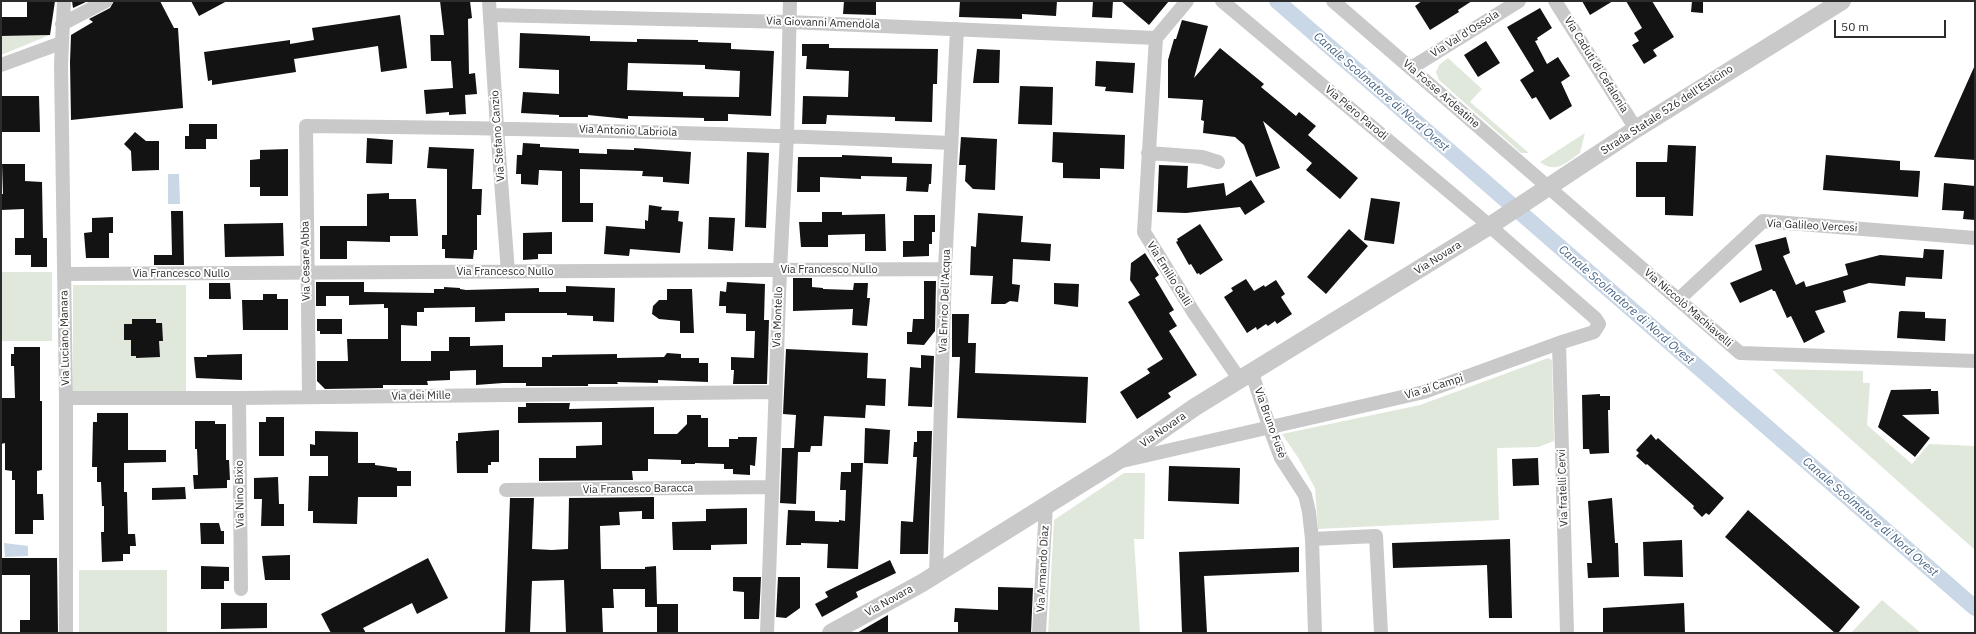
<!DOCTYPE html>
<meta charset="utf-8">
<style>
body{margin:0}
#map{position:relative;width:1976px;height:634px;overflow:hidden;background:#fff;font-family:"IBM Plex Sans",sans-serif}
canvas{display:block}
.frame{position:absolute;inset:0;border:2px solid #2c2c2c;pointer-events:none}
.scale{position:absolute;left:1834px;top:20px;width:112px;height:18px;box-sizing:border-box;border:2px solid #2c2c2c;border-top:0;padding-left:5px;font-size:12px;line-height:14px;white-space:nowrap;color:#2c2c2c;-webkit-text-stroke:3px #fff;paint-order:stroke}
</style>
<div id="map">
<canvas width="1976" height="634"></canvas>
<div class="frame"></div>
<div class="scale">50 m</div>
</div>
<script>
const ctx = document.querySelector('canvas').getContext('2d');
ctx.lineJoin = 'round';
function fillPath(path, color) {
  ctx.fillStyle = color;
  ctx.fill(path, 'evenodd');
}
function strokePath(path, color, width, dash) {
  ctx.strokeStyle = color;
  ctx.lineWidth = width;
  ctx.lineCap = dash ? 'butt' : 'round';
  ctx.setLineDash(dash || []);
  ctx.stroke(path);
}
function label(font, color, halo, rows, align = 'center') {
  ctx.font = font + ' "IBM Plex Sans",sans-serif';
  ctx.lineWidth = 4;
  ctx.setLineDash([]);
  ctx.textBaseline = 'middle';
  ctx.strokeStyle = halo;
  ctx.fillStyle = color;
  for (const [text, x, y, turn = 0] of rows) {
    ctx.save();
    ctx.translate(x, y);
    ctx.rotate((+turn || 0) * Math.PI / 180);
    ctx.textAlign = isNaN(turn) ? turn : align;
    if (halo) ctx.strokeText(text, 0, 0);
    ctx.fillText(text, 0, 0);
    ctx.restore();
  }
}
fillPath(new Path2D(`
 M50 35 1 55V36Z
 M1448 58 1482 89 1470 102 1529 153H1521L1439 80 1436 72 1439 65Z
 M1585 133 1580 153C1566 163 1556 174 1540 162Z
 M1 272H52V341H1Z
 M73 285H186V395H73Z
 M1548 358 1552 360 1554 441 1538 447 1497 448 1499 520 1318 529 1315 488 1299 459 1282 434 1420 405Z
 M1772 369 1863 371V383H1870L1867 425 1912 464 1929 444 1975 446V550Z
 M1124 473H1145L1144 539H1134L1140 633H1048L1054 520Z
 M79 570H167V633H79Z
 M1882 600 1921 633H1851Z`), '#e0e8db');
fillPath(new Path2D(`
 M168 174H179L180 204H168Z
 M4 543 28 546V556L5 557Z`), '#c9d7e6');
strokePath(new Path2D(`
 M1277 1 1975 608`), '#c9d7e6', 16);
fillPath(new Path2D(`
 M27 1H55L50 35 1 36V17H27Z
 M72 1H88L73 8Z
 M114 1H160L174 28H178L183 108 71 120 70 62 71 35 93 22 89 19 110 8Z
 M191 1H227L199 16Z
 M440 1H470L472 18 468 19 469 74 475 73 477 94 465 95 466 114 449 115V112L426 114 424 90 453 88 451 61H431L430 35H444Z
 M844 1H876V15L843 14Z
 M960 1H1057L1056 16 1022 14V19L959 17Z
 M1093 1H1113L1112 18 1092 17Z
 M1121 1H1169L1149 25Z
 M1422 1H1472L1458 10 1459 12 1430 30 1415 6Z
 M1582 1H1613L1590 15Z
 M1626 1H1652L1674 37 1653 50 1657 56 1644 64 1632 45 1639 41 1634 33 1642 28Z
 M1692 1H1703V13L1691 12Z
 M1540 8 1552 28 1537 38 1538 40 1535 41 1547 64 1558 57 1570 76 1561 82 1572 106 1550 120 1536 97 1532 99 1520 80 1534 71 1507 27Z
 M400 15 407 68 381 72 378 46 294 59 296 72 212 85V80L208 81 204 52 290 40V44L314 40 312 28Z
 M1182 20 1208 26 1194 78 1220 48 1264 84 1261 87 1296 116 1299 112 1316 126 1308 135 1358 178 1340 199 1306 170 1312 163 1263 121 1280 168 1256 177 1244 145 1235 137 1203 133 1204 121 1201 120 1203 100 1168 98V60L1174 39H1176Z
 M520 33 590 36V41L637 42V39L698 40V42L731 43V49L774 51 771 116 728 114V121H704V118L628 116V119L588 115V117H559V115L521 113 523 92 559 94V70L519 68ZM628 63 705 65V69L740 71 739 97 683 96V92L627 90Z
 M1486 41 1500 63 1478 77 1464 55Z
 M802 44H829V48L938 49 937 84H933L932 122 895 121V117L827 115 826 124H802L803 96 848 97 849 71 806 69 807 56H802Z
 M977 49 1000 50 999 83H973Z
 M1096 61 1135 63 1133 93 1105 91 1106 87 1095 86Z
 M1975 65V160L1934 157Z
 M1020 86 1053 87 1052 125 1018 124Z
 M1 96H39L40 132H1Z
 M189 124H217V139H206V149H185V136H189Z
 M135 132 146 141H159V170L132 171 131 151 124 144Z
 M1053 132 1125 135 1124 169 1100 168V179L1063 178V163L1052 162Z
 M961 137 997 139 995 190 973 189 965 181 966 165H959Z
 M367 138 393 140 392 164 366 163Z
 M523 143 540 144V147L579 149V153L607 154V149L634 150V148L691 152 689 184 663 182V177L642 176 643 171 580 169V203H593V222H562V171L539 170 538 185 521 184V174H516L517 155H522Z
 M1668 145 1696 146 1693 216 1665 215V197H1636V162H1667Z
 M429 147 474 149 472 189H482L481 215H477V250H474L473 259 445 258V249H442V235H447V169L427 168Z
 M288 149V196H260V187H250V160L260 159V150Z
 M747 152 769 153 766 228 745 227Z
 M842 155 892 157V163L932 164 931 184H929L928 192 906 191 907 177 861 176V179L820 177V192H797L798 157H842Z
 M1826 155 1900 161V170L1920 171 1918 197 1823 190Z
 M2 164H25V181L42 182 43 238H47V267H31V255H15V238H24V209L1 210V194H3Z
 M1159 165 1188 166 1187 188 1224 183 1226 196 1251 180 1265 202 1245 215 1240 207 1186 213 1157 212Z
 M1944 183 1975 186V220L1963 219 1964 211 1942 210Z
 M389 193V199H416L418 236H390V242L347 241V259H320V226H367V194Z
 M1371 198 1400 202 1394 244 1364 240Z
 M649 205 662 207 661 210 679 211 678 221 683 222 680 253 630 249 629 256 604 254 606 226 645 229V220L648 221Z
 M171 211H183L184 265H154V255H172Z
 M822 212H842V215L885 214 886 251H865V234L828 235V247H801L799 222H822Z
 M978 213 1023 216 1021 242 1051 244 1050 261 1013 259 1012 284 1020 285 1018 302 1010 301 1005 304H991L993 276 970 275 971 246 976 247Z
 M914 215H935V232H932V244H929V256L903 257V241H914Z
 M113 217V233H109V258H86L84 233 92 232V218Z
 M709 217 735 218 733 251 708 249Z
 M283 223 284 256 225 257 224 224Z
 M1200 224 1223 260 1200 275 1199 273 1197 274 1191 264 1189 265 1176 242 1178 241 1177 239Z
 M1349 229 1368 246 1326 294 1307 277Z
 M552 232V254H538V259L523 260V233Z
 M1786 237 1790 253 1783 256 1796 285 1804 281 1806 287 1848 275 1845 264 1880 255 1923 258 1924 249 1944 250 1942 279 1906 277 1905 286 1869 283 1843 291 1846 302 1815 311 1825 332 1804 343 1791 316 1787 318 1775 291H1773L1772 289 1740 303 1730 283 1762 270 1755 245Z
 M1145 253 1159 275 1155 278 1174 310 1169 313 1177 326 1169 331 1197 375 1168 393 1171 397 1137 419 1120 392 1150 373 1147 369 1163 359 1128 302 1140 295 1130 280 1131 263Z
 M793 278H812V287L823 288V289L853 290 854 283H868L867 298H870L867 326 852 325 853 309 793 311Z
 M1246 279 1254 291 1264 285 1265 287 1276 280 1285 294 1281 297 1292 314 1277 324 1275 321 1268 326 1266 324 1257 330 1256 327 1247 333 1224 297 1233 291 1231 288Z
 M924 281H936L935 331 924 345 907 344V332H912L913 319H924Z
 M316 282H364V292L434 293V289H444V287L460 288V289L466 290 539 288V292H566V286L615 288 614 322 593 321V316L567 315V313H505V321L475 322V307L424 308V312H417V326L401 325V361H431V351H449V337H470V346L503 345V367H542V357H552V355L617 354V358L664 357 667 353 681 354V358H699V363H708V382L658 380V383L617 382 618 384H588V386H526V383H503L476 385V370L450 371V380L427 381 428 385H383V388L325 389 317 381V361H348L347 339H388V308H384V304L349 305V296H326V306H316Z
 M727 282 765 284 764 320H769L767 384H733L734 370H731V357L754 358 755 331H746V314L726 313V306H719L720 291 726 292Z
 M209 283H230L231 299H209Z
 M1054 283 1079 284 1078 307 1054 304Z
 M667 289H692L694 333H680V321L659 319 652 314 653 306 659 300H667Z
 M263 294H277V299H288V330H243L242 300H263Z
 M1901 311 1925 312V318L1946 319 1945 341 1897 338 1899 312Z
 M952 314H969L968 343H976L975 373 1088 377 1086 423 957 418 960 357H952Z
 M132 319H156V323H162L163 341H159L160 357 136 358V356H131V340H124V324H132Z
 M317 319H342V334H320V331H317Z
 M14 347H40V401H42V470L37 471V494H43L44 520H33V534H15V480H12V471L5 470V443L1 444V398H15L14 366H11V354H14Z
 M786 349 868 353 867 378 886 379 885 406 866 405 865 418 824 416 822 446H811L810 452H798L796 504 780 503 782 448H794L796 415 783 414Z
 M242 354V380L196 378 194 357H207V355Z
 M921 355 934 356 932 407 908 406 910 367 921 368Z
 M1931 389V391H1938L1939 414 1902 415 1930 438 1915 457 1878 427 1891 390Z
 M1600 394V396H1610V410H1608L1609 453 1590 454 1589 449H1583L1582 395Z
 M526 403H570L569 409 654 407V434H677L687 424V415H701V418H708V447H729V439H738V437H757L755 466 750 465V475L733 474V469H724V464L695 463V464H681V460L648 459V471H632L633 480 539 481V458H576V446L602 445V422L518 423V407H526Z
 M97 413H128V450H166V462L124 463V492H127L128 534H135L136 546H130V554H123V561L102 562 101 532H104V506H102L101 482H97V467H92L93 422H97Z
 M266 417H284V456H259V422H266Z
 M195 421H215V424H226V460H229L230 480H227V488L194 489 193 475H198L197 449H195Z
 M865 428 890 430 888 464 864 463Z
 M499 430V462H491V465H488V473H457L456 441H458V433Z
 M315 431 358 432V463H375V465L397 468V471H411V486H397V497H358L357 524 313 523V511H308L309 476H328V456H310V444L315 445Z
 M917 431H932L928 554H900L901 521 913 522 917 457H913L914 442H917Z
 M1651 434 1656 440 1658 438 1724 498 1709 515 1706 513 1702 517 1693 508 1694 506 1647 464 1646 465 1636 456 1639 453 1636 450Z
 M1538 458 1539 485 1513 486 1512 459Z
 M851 463H863L858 569 827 568 828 544 801 543V545H786L788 510 815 511V521L839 522V520L845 521 846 490H840L841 472H851Z
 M1169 466 1240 468 1239 504 1168 501Z
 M278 477 279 504H284V526H261L262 499H254V478Z
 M185 487 186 499 152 500V488Z
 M654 497V519H642V511L619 512 620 525 600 526 601 569H645V567L656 566 657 604H678V633H657V607H645V589H613L614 608H602L603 633H566L564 580 532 581 530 633H505L510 498H534L532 549 552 550 568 549 569 498Z
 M1612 498 1615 543H1618L1619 577 1588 578 1587 563H1592L1588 501Z
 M747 508V544L711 545V550H673L672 522 706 521V509Z
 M1748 510 1860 607 1838 633H1835L1725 537Z
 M200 523H219L221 531H224V544H201Z
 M1510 539 1512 618H1489L1487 565 1393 568 1392 543Z
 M1682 540 1683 577 1644 576 1643 542Z
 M1299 547V572L1204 576 1207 633H1182L1179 552Z
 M290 555V580H265L262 556Z
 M1 558H57L58 633H20V620H30V575H1Z
 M428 558 448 598 417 614 412 603 363 628 366 633H331L321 614Z
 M890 560 896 573 856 592 858 597 822 617 815 604 828 597 825 592Z
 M201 566 229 567V581H224V589H201Z
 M733 577H761L759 619H744V592L733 591Z
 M778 577H800V608L786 618 776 617Z
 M998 587 1033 588 1031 633H958V622H954L955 608 998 610Z
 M221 603H267V628L221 629Z
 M1684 603 1685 633H1603V608Z
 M888 615V633H857Z`), '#131313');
strokePath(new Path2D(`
 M64 1 61 65 66 398V633
 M489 1 497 128 508 272
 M1187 1 1156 38 1144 232 1194 313 1240 380
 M1333 1 1740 353 1975 361
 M1555 1 1636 129
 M491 15 789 22 1156 38
 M62 24 106 1
 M1 65 61 43
 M1411 68 1519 1
 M1148 153 1202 157 1218 162
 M65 274 945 269
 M1678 300 1763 221 1975 238
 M1559 343 1567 633
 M1252 373 1269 426 1281 458 1305 495 1309 512 1312 539 1315 633
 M309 397 306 126C521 128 736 133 951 143
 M66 398H239L775 392
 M239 398 241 589
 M1122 461 1424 392 1559 343 1594 332 1599 324 1595 318 1477 215 1222 1
 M506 490 771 487
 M1312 539 1376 536 1381 633
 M936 574 945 269 957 29
 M767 633 780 270 787 136 790 1
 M1039 633 1046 505`), '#c9c9c9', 14);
strokePath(new Path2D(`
 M831 633 922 583 1116 462 1195 407 1494 223 1636 129 1842 1`), '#c9c9c9', 18);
label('11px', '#2c2c2c', '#fff', [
 ["Via Giovanni Amendola",823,23,2],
 ["Via Val d'Ossola",1465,34,-32],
 ["Via Caduti di Cefalonia",1596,65,58],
 ["Via Fosse Ardeatine",1441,94,41],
 ["Strada Statale 526 dell'Esticino",1667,110,-33],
 ["Via Piero Parodi",1356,113,40],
 ["Via Antonio Labriola",628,131,2],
 ["Via Stefano Canzio",498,136,-94],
 ["Via Galileo Vercesi",1812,226,3],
 ["Via Novara",1438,258,-32],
 ["Via Cesare Abba",306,261,-91],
 ["Via Francesco Nullo",829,270],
 ["Via Francesco Nullo",505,272],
 ["Via Francesco Nullo",181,274],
 ["Via Emilio Galli",1169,274,58],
 ["Via Enrico Dell'Acqua",945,301,-88],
 ["Via Niccolò Machiavelli",1688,308,41],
 ["Via Montello",778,317,-88],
 ["Via Luciano Manara",65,338,-91],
 ["Via ai Campi",1434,387,-17],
 ["Via dei Mille",421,396,-1],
 ["Via Bruno Fusè",1270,423,70],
 ["Via Novara",1163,430,-35],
 ["Via fratelli Cervi",1563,488,-92],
 ["Via Francesco Baracca",638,489,-1],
 ["Via Nino Bixio",240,494,-91],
 ["Via Armando Diaz",1043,569,-87],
 ["Via Novara",889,601,-29]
]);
label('italic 12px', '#456284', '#fff', [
 ["Canale Scolmatore di Nord Ovest",1381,92,41],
 ["Canale Scolmatore di Nord Ovest",1626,305,41],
 ["Canale Scolmatore di Nord Ovest",1870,517,41]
]);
</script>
